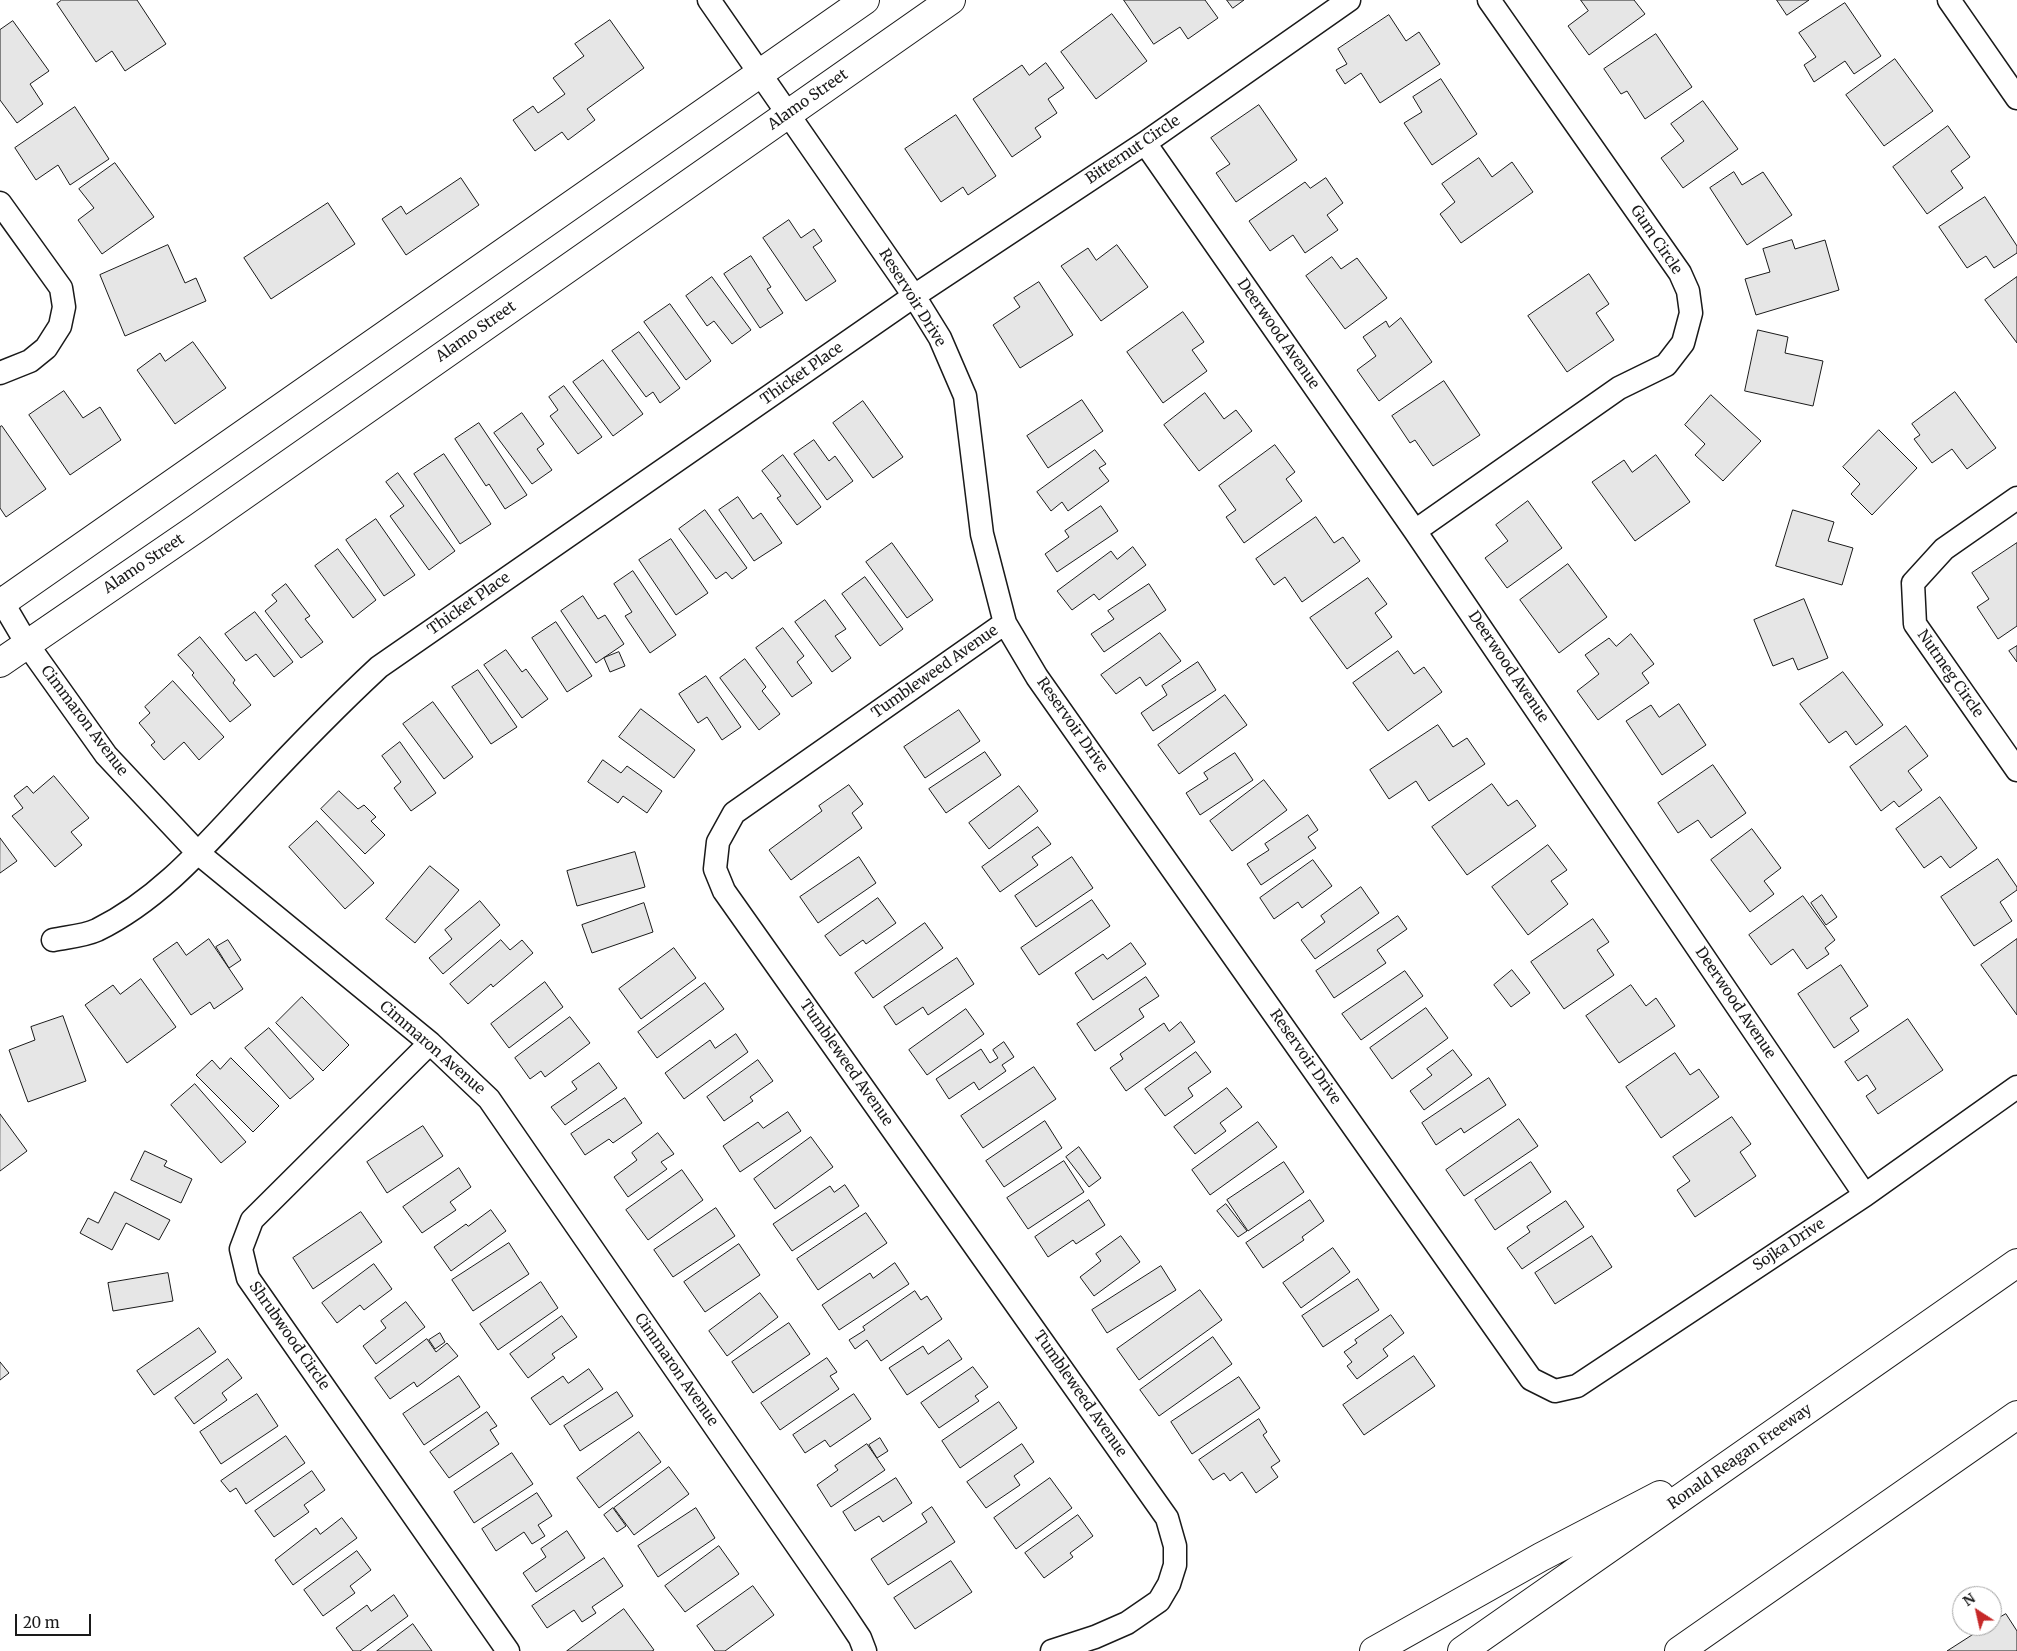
<!DOCTYPE html>
<style>
body{margin:0}
#map{position:relative;width:2017px;height:1651px;overflow:hidden;background:#fff;font-family:Merriweather,serif}
canvas{display:block}
.north{position:absolute;left:1952px;top:1586px;width:50px;height:50px;box-sizing:border-box;background:#fff;border:1px solid #a3a3a3;border-radius:50%;rotate:325deg;font-size:14px;font-weight:700;line-height:20px;text-align:center;color:#1a1a1a}
.north::after{content:'';display:block;margin:auto;width:18px;height:22px;background:#c62828;clip-path:polygon(50% 0,100% 100%,50% 72%,0 100%)}
.scale{position:absolute;left:15px;top:1614px;width:76px;height:22px;box-sizing:border-box;border:2px solid #1a1a1a;border-top:0;padding-left:6px;font-size:15px;line-height:18px;white-space:nowrap;color:#1a1a1a;-webkit-text-stroke:4px #fff;paint-order:stroke}
</style>
<div id="map">
<canvas width="2017" height="1651"></canvas>
<div class="north">N</div>
<div class="scale">20 m</div>
</div>
<script>
const ctx = document.querySelector('canvas').getContext('2d');
ctx.lineJoin = 'round';
function fillPath(path, color) {
  ctx.fillStyle = color;
  ctx.fill(path, 'evenodd');
}
function strokePath(path, color, width, dash) {
  ctx.strokeStyle = color;
  ctx.lineWidth = width;
  ctx.lineCap = dash ? 'butt' : 'round';
  ctx.setLineDash(dash || []);
  ctx.stroke(path);
}
function label(font, color, halo, rows, align = 'center') {
  ctx.font = font + ' Merriweather,serif';
  ctx.lineWidth = 4;
  ctx.setLineDash([]);
  ctx.textBaseline = 'middle';
  ctx.strokeStyle = halo;
  ctx.fillStyle = color;
  for (const [text, x, y, turn = 0] of rows) {
    ctx.save();
    ctx.translate(x, y);
    ctx.rotate((+turn || 0) * Math.PI / 180);
    ctx.textAlign = isNaN(turn) ? turn : align;
    if (halo) ctx.strokeText(text, 0, 0);
    ctx.fillText(text, 0, 0);
    ctx.restore();
  }
}
const building = new Path2D(`
 M62 0H137L166 44 125 71 112 51 96 62 57 4Z
 M1124 0H1205L1218 18 1188 39 1180 27 1154 44Z
 M1227 0H1244L1233 8Z
 M1581 0H1634L1645 14 1589 55 1568 26 1588 11Z
 M1777 0H1809L1787 15Z
 M1845 3 1881 56 1854 74 1845 61 1814 82 1804 65 1816 57 1799 33Z
 M1112 14 1147 61 1096 99 1061 52Z
 M1389 15 1406 41 1419 32 1440 64 1380 103 1361 73 1345 84 1336 70 1347 64 1338 49Z
 M610 20 644 68 587 109 595 120 568 140 562 132 535 151 513 120 533 106 538 113 565 94 553 78 584 56 575 44Z
 M13 21 49 71 30 84 43 104 17 123 0 100V30Z
 M1656 34 1692 87 1645 119 1627 91 1621 94 1604 69Z
 M1895 59 1933 111 1884 146 1846 95Z
 M1046 63 1064 88 1048 99 1057 113 1035 128 1041 137 1012 157 973 99 1022 65 1029 75Z
 M1441 79 1477 134 1432 165 1404 123 1422 112 1413 97Z
 M1703 101 1738 149 1683 188 1661 158 1684 141 1671 124Z
 M1259 105 1297 160 1236 202 1216 173 1230 164 1211 138Z
 M75 107 109 159 70 185 58 165 36 180 15 148Z
 M956 115 996 176 968 195 963 187 941 202 905 149Z
 M1948 126 1970 157 1951 171 1963 188 1927 214 1893 167Z
 M1479 158 1492 177 1512 162 1533 192 1461 243 1440 214 1455 202 1442 184Z
 M115 163 154 217 102 254 78 220 94 208 79 189Z
 M1734 172 1742 185 1763 172 1792 215 1747 245 1710 188Z
 M461 178 479 205 406 255 382 219 401 206 406 214Z
 M1326 178 1343 203 1327 215 1338 230 1305 253 1293 235 1270 251 1249 221 1305 182 1310 188Z
 M1985 197 2017 246V253L1994 268 1986 256 1967 268 1939 227Z
 M328 203 355 244 271 299 244 258Z
 M789 220 801 238 814 229 822 241 813 247 836 281 806 301 763 238Z
 M1792 240 1795 249 1825 240 1839 290 1756 315 1745 279 1770 272 1763 249Z
 M168 245 185 283 196 278 206 301 125 336 100 275Z
 M1117 245 1148 287 1101 321 1061 266 1088 248 1096 260Z
 M751 256 771 287 767 289 783 313 760 328 724 274Z
 M1332 257 1341 269 1357 258 1387 298 1345 329 1306 276Z
 M1589 274 1609 304 1596 313 1614 340 1567 372 1528 316Z
 M712 277 751 330 732 344 714 321 707 326 686 296Z
 M2017 277V343L1985 300Z
 M1039 282 1073 335 1020 368 993 325 1020 307 1014 298Z
 M670 304 711 361 686 380 644 322Z
 M1183 312 1204 342 1192 350 1207 371 1163 403 1127 352Z
 M1401 318 1432 362 1379 401 1357 370 1376 356 1363 337 1386 321 1389 327Z
 M1758 330 1788 337 1785 353 1823 361 1813 406 1745 391Z
 M639 332 680 388 660 403 653 392 646 397 612 351Z
 M193 342 226 388 175 424 137 370 160 353 165 361Z
 M603 360 643 414 613 436 573 382Z
 M1444 381 1480 435 1433 466 1415 440 1410 443 1392 416Z
 M564 386 602 437 578 454 550 416 558 410 549 397Z
 M64 391 83 418 100 407 121 440 70 475 29 415Z
 M1955 392 1996 448 1967 469 1952 449 1932 463 1914 439 1920 435 1912 424Z
 M1205 393 1224 419 1236 410 1252 431 1199 471 1164 425Z
 M1711 395 1761 441 1723 481 1695 455 1705 444 1685 425Z
 M1082 400 1103 431 1048 468 1027 436Z
 M863 401 903 457 873 478 833 423Z
 M522 413 544 444 537 449 552 470 532 484 494 433Z
 M479 423 527 495 505 509 489 484 486 486 455 439Z
 M2 426 46 489 6 517 0 508V427Z
 M1879 430 1917 468 1872 515 1851 494 1860 484 1843 467Z
 M814 440 829 461 835 456 853 481 827 500 794 454Z
 M1275 445 1295 472 1286 479 1302 501 1244 543 1226 517 1236 510 1219 486Z
 M1095 450 1106 464 1099 468 1109 481 1068 511 1062 502 1051 511 1037 492Z
 M444 454 491 524 460 544 414 474Z
 M783 455 821 507 797 525 777 498 781 496 762 471Z
 M1656 455 1690 502 1635 541 1592 482 1624 460 1632 472Z
 M398 473 455 551 429 570 390 516 404 506 386 482Z
 M738 497 753 519 761 513 782 543 754 561 719 510Z
 M1528 501 1562 548 1507 588 1485 558 1508 541 1496 525Z
 M1101 506 1118 531 1057 572 1045 554 1069 537 1065 531Z
 M705 510 747 568 732 579 726 572 716 579 679 529Z
 M1793 510 1834 522 1828 541 1853 548 1842 585 1776 566Z
 M1316 517 1334 543 1343 537 1360 561 1302 602 1285 577 1274 585 1256 559Z
 M376 519 415 575 384 596 346 540Z
 M671 539 708 593 676 615 639 560Z
 M892 543 933 600 907 618 866 562Z
 M2017 543V626L1998 639 1977 607 1989 599 1972 573Z
 M1133 547 1146 565 1099 600 1094 594 1072 610 1057 591 1111 551 1117 559Z
 M338 549 376 600 353 618 315 566Z
 M1568 564 1607 617 1559 653 1520 600Z
 M633 571 676 635 650 653 625 616 632 612 614 584Z
 M865 577 903 629 880 646 842 594Z
 M1368 578 1387 604 1375 613 1392 637 1347 669 1310 618Z
 M286 584 310 616 305 619 323 642 301 658 265 611 277 601 272 595Z
 M1149 584 1166 610 1104 652 1091 634 1114 619 1108 611Z
 M583 596 598 619 605 615 624 644 596 663 561 611Z
 M1804 599 1828 658 1798 670 1793 658 1773 666 1754 620Z
 M825 600 846 629 835 636 851 658 832 672 795 622Z
 M255 612 293 662 274 677 256 654 246 661 225 634Z
 M556 622 592 676 567 692 532 638Z
 M783 628 804 656 797 662 812 683 792 697 756 648Z
 M1160 633 1181 661 1146 686 1140 677 1116 694 1101 675Z
 M1631 634 1654 664 1642 673 1649 683 1598 720 1577 691 1599 674 1585 655 1609 638 1616 646Z
 M200 637 235 680 233 683 251 705 230 722 192 675 194 673 178 655Z
 M2017 646V662L2009 651Z
 M506 650 522 672 526 669 548 699 522 718 484 665Z
 M1398 651 1414 674 1424 667 1442 692 1388 731 1353 683Z
 M619 652 625 666 610 672 604 658Z
 M745 659 766 687 762 691 780 714 759 730 720 678Z
 M1198 662 1216 690 1153 731 1141 713 1167 695 1162 686Z
 M478 670 517 727 491 744 452 687Z
 M1843 672 1883 725 1856 745 1846 731 1829 743 1800 704Z
 M706 676 741 727 722 740 707 717 698 723 679 694Z
 M173 681 224 737 199 760 184 742 164 760 151 745 155 742 139 723 150 713 145 707Z
 M1225 695 1247 725 1179 774 1158 745Z
 M433 702 473 757 444 779 403 724Z
 M1679 704 1706 745 1662 775 1626 721 1651 705 1659 717Z
 M641 709 695 750 674 778 619 737Z
 M959 710 980 741 925 778 904 747Z
 M1438 725 1453 747 1467 738 1485 764 1429 801 1416 781 1389 799 1370 770Z
 M1906 726 1928 756 1908 771 1922 790 1899 807 1894 801 1881 811 1850 767Z
 M400 742 436 793 411 811 394 788 401 782 382 756Z
 M985 752 1001 775 946 813 929 789Z
 M1235 753 1253 780 1200 815 1186 793 1208 779 1204 773Z
 M603 760 621 773 627 766 662 791 647 813 623 796 618 803 588 782Z
 M1713 765 1746 813 1711 838 1698 820 1678 833 1658 803Z
 M54 776 89 818 71 832 82 845 55 867 12 816 23 808 14 796 27 786 33 793Z
 M1264 780 1287 810 1232 851 1210 821Z
 M1492 784 1508 806 1517 800 1536 826 1467 875 1432 827Z
 M849 785 863 804 852 813 862 828 791 880 769 850 822 811 819 806Z
 M1019 786 1038 811 989 849 969 823Z
 M339 791 358 809 364 805 376 817 371 821 385 835 365 854 321 809Z
 M1940 797 1977 848 1950 868 1941 856 1924 868 1896 829Z
 M1308 815 1318 830 1308 837 1316 848 1261 885 1247 864 1269 850 1265 844Z
 M317 821 374 883 345 909 289 847Z
 M1038 827 1051 844 1032 857 1038 865 1000 892 982 867Z
 M1752 829 1781 868 1764 881 1774 894 1750 912 1711 860Z
 M0 838 17 861 0 873Z
 M1548 845 1567 870 1551 881 1568 904 1528 935 1492 887Z
 M635 852 645 887 577 906 567 871Z
 M859 857 876 883 818 923 800 897Z
 M1072 857 1093 888 1036 927 1015 896Z
 M1998 859 2017 887V890L2000 902 2012 921 1974 946 1941 897Z
 M1313 860 1332 886 1302 908 1298 902 1274 919 1260 898Z
 M430 866 459 890 415 943 386 919Z
 M1361 887 1379 913 1315 959 1301 940 1325 922 1321 916Z
 M1822 895 1837 917 1826 925 1811 903Z
 M1803 896 1835 940 1825 948 1829 954 1807 969 1793 949 1771 965 1749 935Z
 M878 898 896 923 866 944 863 940 840 956 825 936Z
 M1092 900 1110 926 1039 975 1021 948Z
 M480 901 500 925 443 974 429 958 452 939 445 930Z
 M644 903 653 932 592 953 582 925Z
 M1398 916 1407 929 1377 950 1386 963 1334 998 1316 971Z
 M1593 919 1609 942 1597 950 1614 975 1564 1009 1531 962Z
 M925 923 943 948 873 998 855 973Z
 M209 939 243 989 214 1009 210 1002 191 1015 153 959 177 942 186 955Z
 M2017 939V1015L1981 965Z
 M228 940 241 960 229 968 216 947Z
 M501 940 510 950 522 940 533 953 493 987 491 984 468 1004 450 984Z
 M1131 943 1146 964 1093 1000 1075 973 1103 954 1107 959Z
 M674 948 696 978 641 1019 619 989Z
 M957 958 974 984 928 1015 923 1007 896 1025 884 1007Z
 M1841 965 1868 1006 1850 1018 1859 1031 1834 1048 1798 994Z
 M1512 970 1530 993 1511 1007 1494 985Z
 M1405 971 1423 996 1361 1040 1342 1014Z
 M1146 977 1159 996 1139 1009 1144 1017 1095 1051 1077 1024Z
 M141 979 176 1027 127 1063 85 1005 113 985 120 994Z
 M545 982 563 1007 509 1048 491 1024Z
 M705 983 724 1009 657 1058 638 1032Z
 M1631 985 1646 1006 1656 998 1675 1026 1619 1063 1586 1016Z
 M302 997 349 1045 323 1071 276 1023Z
 M1426 1008 1448 1038 1392 1079 1370 1048Z
 M966 1009 984 1034 927 1075 909 1050Z
 M63 1016 86 1081 28 1102 9 1050 35 1040 31 1027Z
 M570 1017 590 1043 545 1077 541 1071 530 1079 515 1058Z
 M1908 1019 1943 1070 1878 1114 1866 1096 1876 1089 1867 1075 1858 1081 1845 1062Z
 M1181 1022 1195 1042 1126 1091 1110 1068 1123 1059 1120 1054 1164 1023 1169 1031Z
 M269 1028 314 1079 290 1099 245 1048Z
 M736 1034 748 1052 684 1099 665 1073 710 1040 715 1048Z
 M1004 1042 1014 1057 1002 1065 1006 1071 979 1090 974 1082 949 1099 936 1079 981 1049 990 1063 998 1058 993 1050Z
 M1453 1050 1472 1075 1424 1110 1410 1091 1432 1075 1427 1069Z
 M1196 1052 1211 1072 1188 1088 1193 1096 1165 1116 1145 1089Z
 M1675 1053 1690 1075 1699 1069 1719 1097 1661 1138 1626 1087Z
 M231 1058 279 1106 253 1132 196 1075 212 1060 220 1069Z
 M758 1060 773 1081 750 1097 753 1101 724 1121 707 1097Z
 M599 1063 617 1088 565 1125 551 1107 577 1089 572 1082Z
 M1034 1067 1056 1099 983 1148 961 1116Z
 M1489 1078 1506 1105 1464 1133 1461 1128 1436 1145 1422 1123Z
 M195 1084 246 1142 221 1163 171 1105Z
 M1227 1088 1242 1107 1220 1123 1226 1131 1195 1154 1174 1127Z
 M625 1098 642 1123 613 1143 609 1139 585 1155 571 1134Z
 M788 1112 801 1131 740 1172 723 1146 758 1122 763 1128Z
 M0 1114 27 1151 0 1171Z
 M1732 1117 1751 1144 1740 1152 1756 1176 1695 1217 1677 1190 1690 1181 1673 1157Z
 M1519 1119 1538 1146 1464 1196 1446 1170Z
 M1045 1121 1062 1148 1004 1187 986 1161Z
 M1258 1122 1277 1147 1210 1195 1192 1170Z
 M423 1126 443 1156 387 1193 367 1162Z
 M658 1133 674 1154 661 1162 667 1169 628 1197 614 1177 637 1160 632 1153Z
 M811 1137 833 1167 775 1209 754 1179Z
 M1079 1147 1101 1178 1089 1187 1066 1157Z
 M145 1151 167 1161 164 1166 192 1179 181 1203 131 1180Z
 M1064 1161 1084 1192 1028 1229 1007 1198Z
 M1284 1162 1304 1192 1248 1231 1227 1200Z
 M1531 1162 1551 1192 1495 1230 1475 1200Z
 M459 1168 471 1187 450 1202 456 1210 422 1233 403 1207Z
 M682 1170 703 1200 648 1240 626 1210Z
 M845 1185 859 1206 792 1251 773 1224 830 1186 834 1192Z
 M115 1192 170 1220 159 1240 126 1223 112 1250 80 1233 88 1218 98 1223Z
 M1089 1200 1105 1225 1076 1244 1073 1240 1048 1257 1035 1237Z
 M1310 1200 1324 1221 1302 1237 1304 1240 1263 1268 1246 1243Z
 M1566 1201 1584 1227 1522 1269 1507 1248 1530 1232 1527 1227Z
 M1226 1204 1247 1231 1238 1237 1217 1211Z
 M716 1208 735 1236 673 1277 654 1250Z
 M491 1210 506 1231 451 1271 434 1247 466 1224 468 1226Z
 M361 1212 382 1242 313 1289 293 1258Z
 M866 1213 887 1243 818 1290 797 1259Z
 M1121 1236 1140 1262 1094 1296 1080 1277 1101 1261 1096 1254Z
 M1592 1236 1612 1267 1555 1304 1535 1273Z
 M509 1243 529 1274 473 1311 452 1280Z
 M739 1244 760 1275 705 1312 684 1282Z
 M1333 1248 1350 1272 1301 1308 1283 1283Z
 M895 1263 909 1284 839 1330 822 1305 870 1273 873 1278Z
 M374 1264 392 1289 364 1310 360 1305 337 1323 322 1303Z
 M1161 1266 1176 1290 1107 1333 1092 1310Z
 M168 1273 173 1301 113 1311 108 1283Z
 M1358 1279 1379 1310 1323 1347 1302 1316Z
 M541 1282 558 1308 498 1350 480 1324Z
 M1200 1290 1222 1320 1139 1380 1117 1349Z
 M915 1291 921 1300 927 1296 942 1319 881 1361 867 1340 855 1349 849 1340 865 1330 863 1327Z
 M760 1293 778 1317 727 1356 709 1331Z
 M406 1302 425 1327 376 1364 363 1346 386 1328 381 1321Z
 M1391 1315 1404 1333 1383 1349 1388 1356 1357 1379 1347 1366 1352 1362 1344 1352 1357 1343 1355 1340Z
 M562 1316 577 1337 552 1354 555 1358 528 1378 510 1354Z
 M789 1323 810 1354 753 1393 732 1362Z
 M199 1328 216 1352 154 1395 137 1371Z
 M440 1333 445 1342 435 1349 429 1340Z
 M1213 1337 1232 1364 1159 1416 1140 1390Z
 M427 1339 436 1352 447 1343 458 1356 417 1387 414 1382 390 1399 375 1378Z
 M949 1340 962 1359 907 1395 889 1368 923 1346 928 1354Z
 M1414 1356 1435 1386 1364 1435 1343 1405Z
 M827 1358 837 1372 830 1376 839 1389 780 1430 761 1403Z
 M228 1359 242 1378 222 1393 227 1400 194 1424 175 1398Z
 M0 1362 9 1373 0 1380Z
 M973 1367 988 1387 975 1396 979 1401 939 1428 921 1403Z
 M589 1369 603 1389 550 1425 531 1398 563 1376 568 1383Z
 M459 1376 480 1407 424 1445 403 1414Z
 M1239 1377 1260 1408 1192 1454 1171 1422Z
 M617 1392 633 1416 580 1451 564 1426Z
 M257 1394 278 1426 221 1464 200 1432Z
 M854 1394 871 1419 830 1447 825 1440 805 1453 793 1435Z
 M999 1402 1017 1428 960 1468 942 1441Z
 M487 1412 497 1426 490 1430 499 1444 449 1478 430 1452Z
 M1259 1419 1267 1432 1263 1435 1280 1461 1271 1467 1278 1477 1256 1493 1242 1472 1230 1481 1224 1473 1213 1480 1199 1460Z
 M639 1432 661 1462 599 1508 577 1478Z
 M286 1436 305 1463 246 1504 236 1488 230 1492 221 1481Z
 M880 1438 888 1451 877 1458 869 1445Z
 M867 1444 885 1470 831 1507 817 1485 838 1470 835 1466Z
 M1022 1444 1034 1462 1014 1476 1020 1485 986 1508 967 1482Z
 M512 1453 533 1484 474 1523 454 1492Z
 M669 1467 689 1494 634 1535 614 1508Z
 M312 1471 325 1490 304 1505 309 1512 274 1537 255 1511Z
 M896 1478 912 1503 883 1522 879 1516 855 1531 843 1512Z
 M1050 1478 1072 1508 1016 1549 994 1518Z
 M537 1493 552 1516 538 1525 545 1536 532 1544 524 1532 496 1551 482 1529Z
 M932 1507 955 1542 888 1585 871 1559 927 1522 922 1514Z
 M613 1508 626 1526 617 1532 604 1515Z
 M696 1508 715 1538 658 1577 638 1546Z
 M1078 1515 1093 1536 1070 1553 1073 1557 1044 1578 1025 1553Z
 M342 1518 357 1538 293 1585 275 1560 316 1528 320 1534Z
 M567 1531 585 1558 536 1592 523 1573 546 1557 541 1549Z
 M719 1546 739 1574 685 1612 665 1586Z
 M357 1551 371 1570 350 1586 355 1593 323 1616 304 1590Z
 M604 1558 623 1586 592 1607 596 1613 582 1622 574 1610 547 1628 532 1606Z
 M951 1561 972 1592 915 1629 894 1598Z
 M753 1586 774 1615 725 1651H715L697 1626Z
 M394 1595 408 1616 360 1651H353L336 1628 367 1605 371 1611Z
 M624 1609 654 1650 652 1651H567Z
 M2006 1614 2017 1631V1651H1947L1986 1626H1992V1622Z
 M413 1624 432 1651H377Z`);
fillPath(building, '#e6e6e6');
strokePath(building, '#1a1a1a', 1);
const minor = new Path2D(`
 M709 0 914 296 940 338 965 396 982 534 1005 623 1037 677 1531 1379 1555 1391 1577 1386 1865 1195 2017 1087
 M1949 0 2017 98
 M1145 143 1415 531 1865 1195
 M0 203 61 288 64 307 60 326 46 348 30 361 0 373
 M2017 498 1944 549 1913 583 1915 624 2017 770
 M1415 531 1619 388 1666 365 1683 343 1691 313 1688 291 1680 273 1489 0
 M0 598 27 644 106 755 198 853 430 1043 489 1099 840 1608 860 1638 865 1651
 M1005 623 734 813 718 842 715 869 724 891 1167 1518 1175 1546V1565L1169 1584 1159 1601 1127 1623 1095 1637 1052 1651
 M53 940C67 937 84 936 97 930 162 898 208 842 256 791 296 748 336 707 379 667L914 296 1145 143 1349 0
 M430 1043 252 1220 241 1249 248 1278 508 1651`);
const secondary = new Path2D(`
 M0 604 865 0
 M0 663 197 528 951 0`);
const motorway = new Path2D(`
 M1374 1651 1541 1557 1660 1495
 M1462 1651 2017 1263
 M1679 1651 2017 1415`);
strokePath(minor, '#1a1a1a', 25);
strokePath(secondary, '#1a1a1a', 30);
strokePath(motorway, '#1a1a1a', 30);
strokePath(minor, '#fff', 22);
strokePath(secondary, '#fff', 28);
strokePath(motorway, '#fff', 28);
label('15px', '#1a1a1a', '#fff', [
 ["Alamo Street",808,100,-35],
 ["Bitternut Circle",1133,150,-34],
 ["Gum Circle",1656,240,56],
 ["Reservoir Drive",912,298,58],
 ["Alamo Street",476,332,-35],
 ["Deerwood Avenue",1278,334,55],
 ["Thicket Place",802,374,-35],
 ["Alamo Street",144,564,-34],
 ["Thicket Place",469,604,-35],
 ["Deerwood Avenue",1508,667,56],
 ["Tumbleweed Avenue",935,672,-35],
 ["Nutmeg Circle",1950,674,55],
 ["Cimmaron Avenue",84,721,53],
 ["Reservoir Drive",1072,725,55],
 ["Deerwood Avenue",1735,1003,56],
 ["Cimmaron Avenue",432,1048,41],
 ["Reservoir Drive",1305,1057,55],
 ["Tumbleweed Avenue",846,1063,55],
 ["Sojka Drive",1789,1245,-33],
 ["Shrubwood Circle",289,1336,55],
 ["Cimmaron Avenue",676,1370,55],
 ["Tumbleweed Avenue",1080,1394,55],
 ["Ronald Reagan Freeway",1740,1457,-35]
]);
</script>
